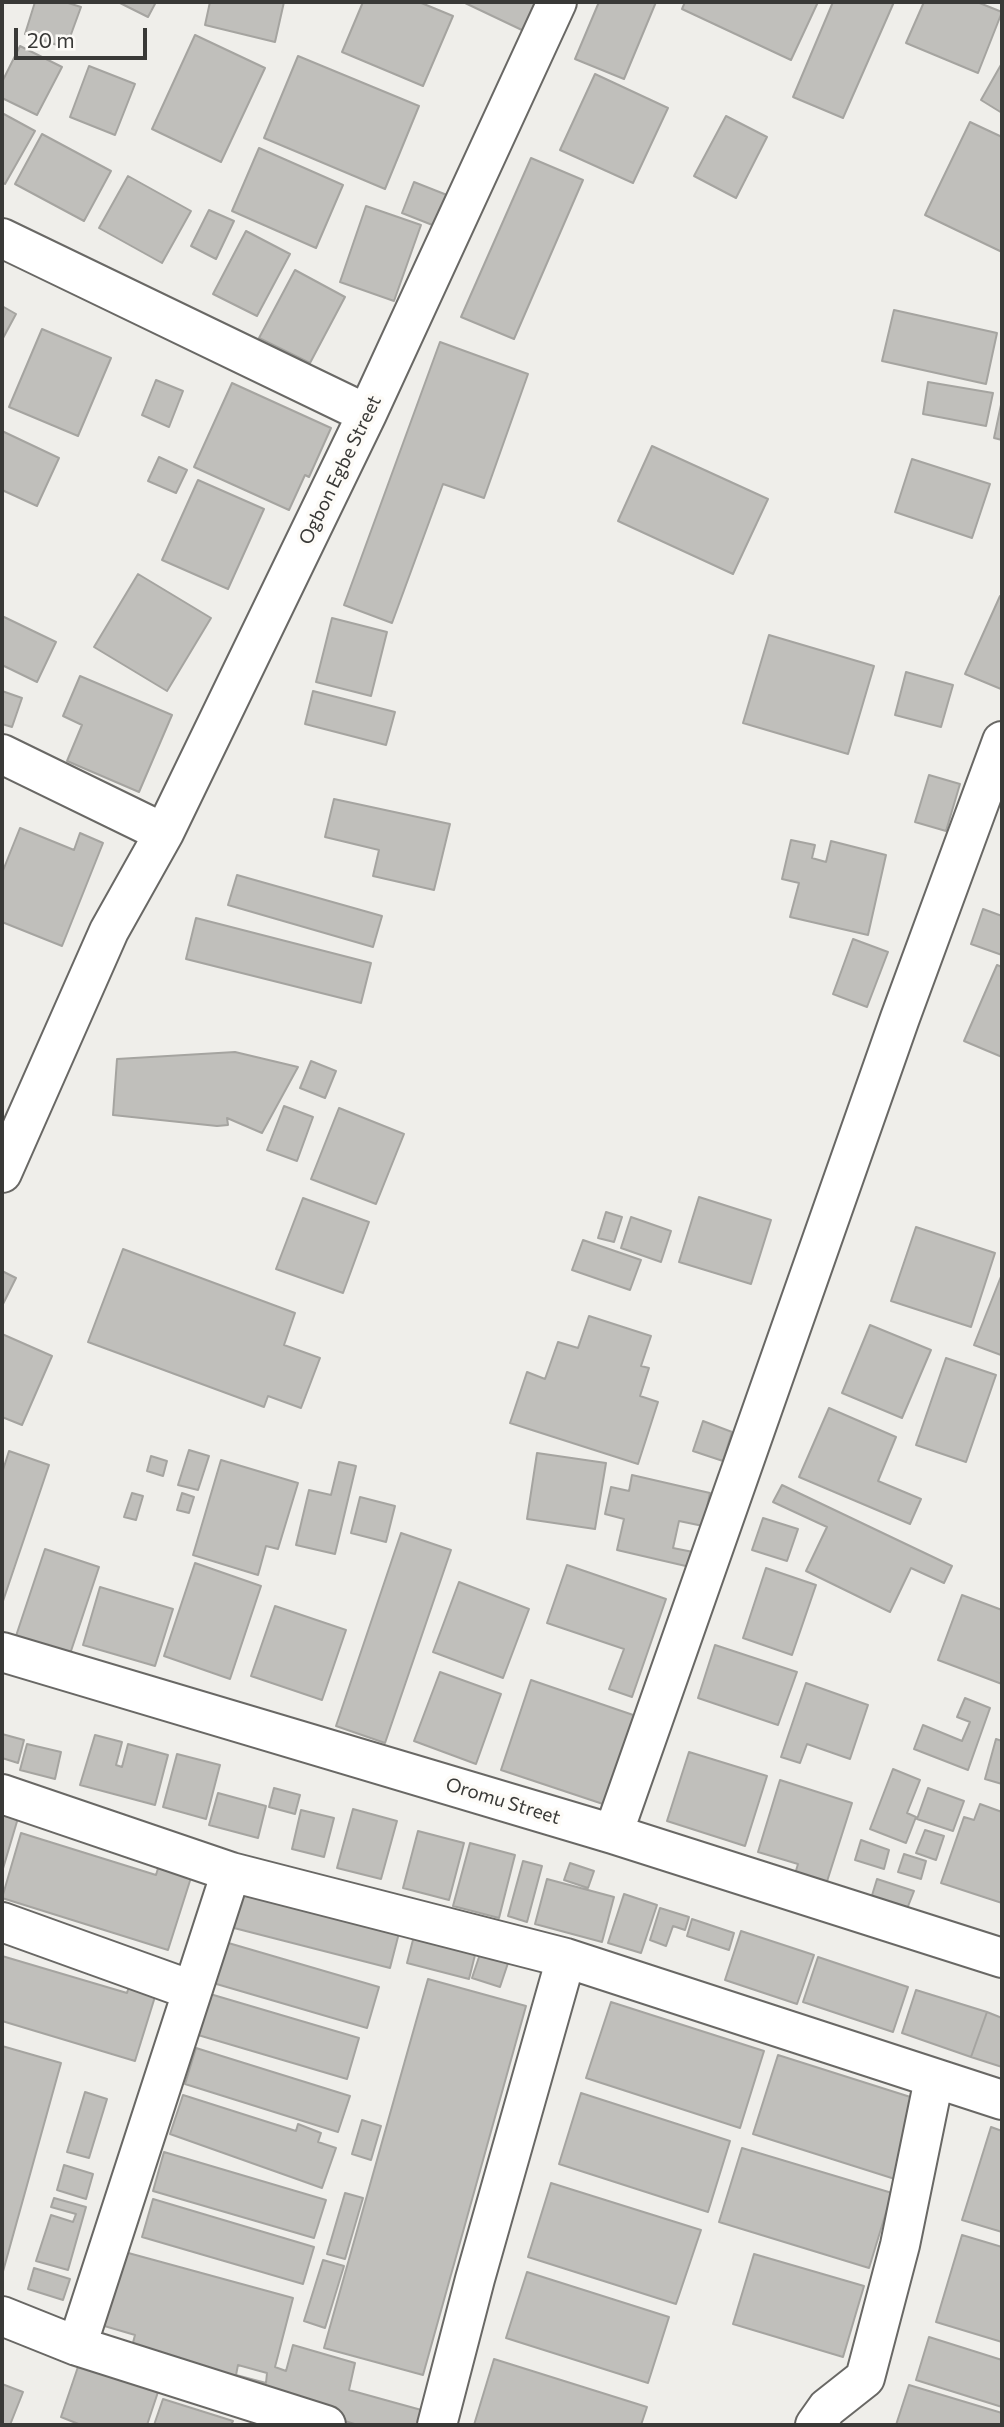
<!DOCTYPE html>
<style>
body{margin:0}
#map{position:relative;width:1004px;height:2427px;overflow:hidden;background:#efeeea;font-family:Commissioner,sans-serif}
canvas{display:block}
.frame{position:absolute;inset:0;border:4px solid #393937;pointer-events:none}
.scale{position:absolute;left:14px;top:28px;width:133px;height:32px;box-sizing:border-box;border:4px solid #393937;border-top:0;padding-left:9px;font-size:21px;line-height:24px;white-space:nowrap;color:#393937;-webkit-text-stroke:5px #fdfbf7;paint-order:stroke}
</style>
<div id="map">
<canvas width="1004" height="2427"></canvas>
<div class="frame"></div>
<div class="scale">20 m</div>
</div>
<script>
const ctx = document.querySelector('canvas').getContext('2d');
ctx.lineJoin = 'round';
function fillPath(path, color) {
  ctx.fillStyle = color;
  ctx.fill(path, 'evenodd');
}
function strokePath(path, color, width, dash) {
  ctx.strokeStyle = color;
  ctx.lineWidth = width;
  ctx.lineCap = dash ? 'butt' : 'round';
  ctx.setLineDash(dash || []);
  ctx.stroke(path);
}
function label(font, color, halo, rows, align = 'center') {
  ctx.font = font + ' Commissioner,sans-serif';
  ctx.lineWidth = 7;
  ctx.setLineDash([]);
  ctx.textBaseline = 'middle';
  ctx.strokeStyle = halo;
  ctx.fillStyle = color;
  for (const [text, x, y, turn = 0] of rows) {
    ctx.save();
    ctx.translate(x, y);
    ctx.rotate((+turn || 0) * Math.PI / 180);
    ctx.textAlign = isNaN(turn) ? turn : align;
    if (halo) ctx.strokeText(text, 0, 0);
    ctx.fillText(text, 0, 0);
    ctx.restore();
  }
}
const building = new Path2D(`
 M35 2H65L81 7 66 48 25 34Z
 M118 2H156L148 17Z
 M210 2H284L275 42 205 25Z
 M363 2H419L453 16 423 86 342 52Z
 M463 2H532L537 4 524 31Z
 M599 2H656L624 79 575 59Z
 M685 2H818L791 60 682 9Z
 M833 2H894L843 118 793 97Z
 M924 2H977L1002 12 978 73 906 43Z
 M195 35 265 68 221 162 152 129Z
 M20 46 62 67 37 115 2 98V82Z
 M298 56 419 106 385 189 264 138Z
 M1002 63V113L981 100Z
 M89 66 135 84 115 135 70 117Z
 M595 74 668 108 633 183 560 150Z
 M2 113 35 131 5 184 2 182Z
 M726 116 767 137 736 198 694 176Z
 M970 122 1002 137V252L925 215Z
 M42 134 111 171 84 221 15 184Z
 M259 148 343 185 316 248 232 211Z
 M531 158 583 180 514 339 461 317Z
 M128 176 191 211 162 263 99 228Z
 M414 182 452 197 440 228 402 213Z
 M366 206 421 225 394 301 340 282Z
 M209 210 234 221 216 259 191 246Z
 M246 231 290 254 257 316 213 294Z
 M295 270 345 297 310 363 259 338Z
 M2 306 16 314 2 340Z
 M894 310 997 333 986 384 882 361Z
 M42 329 111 358 78 436 9 407Z
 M440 342 528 374 484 498 443 484 392 623 344 605Z
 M156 380 183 391 169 427 142 415Z
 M928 382 993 393 986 426 923 414Z
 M232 383 331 428 309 477 305 475 289 510 194 467Z
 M1002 400V440L994 438Z
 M2 431 59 458 37 506 2 490Z
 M652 446 768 499 733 574 618 521Z
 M159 457 187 470 176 493 148 481Z
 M912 459 990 484 972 538 895 512Z
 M198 480 264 509 228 589 162 560Z
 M138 574 211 618 167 691 94 647Z
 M1000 596 1002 597 1001 689 965 674Z
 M2 616 56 642 37 682 2 665Z
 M332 618 387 632 371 696 316 682Z
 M769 635 874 666 848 754 743 723Z
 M906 672 953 685 941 727 895 715Z
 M80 676 172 715 139 792 67 761 82 725 63 716Z
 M2 691 22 698 12 727 2 724Z
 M313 691 395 712 386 745 305 724Z
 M929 775 960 784 946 831 915 822Z
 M334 799 450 824 434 890 373 876 379 850 325 837Z
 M20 828 74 850 80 833 103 843 62 946 2 922V873Z
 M791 840 815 845 812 858 826 862 831 841 886 855 868 935 790 917 799 883 782 879Z
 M237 875 382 916 373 947 228 905Z
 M983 909 1002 916V955L971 944Z
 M196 918 371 963 361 1003 186 959Z
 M853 939 888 952 867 1007 833 994Z
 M997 965 1002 967V1057L964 1041Z
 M235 1052 298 1067 262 1133 227 1118 228 1125 217 1126 113 1115 117 1059Z
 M311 1061 336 1071 325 1098 300 1088Z
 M284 1106 313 1117 297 1161 267 1150Z
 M339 1108 404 1134 376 1204 311 1179Z
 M699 1197 771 1220 751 1284 679 1262Z
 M303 1198 369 1222 343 1293 276 1269Z
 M606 1212 622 1217 614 1242 598 1238Z
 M631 1217 671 1231 661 1262 621 1248Z
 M916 1227 995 1253 971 1327 891 1301Z
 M583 1240 641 1260 630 1290 572 1270Z
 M123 1249 295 1313 284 1345 320 1358 301 1408 268 1396 264 1407 88 1342Z
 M2 1271 16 1278 2 1306Z
 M1002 1274V1351L1001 1355 974 1345Z
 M589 1316 651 1336 641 1366 649 1368 640 1396 658 1402 638 1464 510 1423 527 1372 545 1379 558 1342 578 1348Z
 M870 1325 931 1350 902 1418 842 1393Z
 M2 1334 52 1356 22 1425 2 1417Z
 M946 1358 996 1375 966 1462 916 1445Z
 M829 1408 896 1437 878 1481 921 1499 910 1524 799 1477Z
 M703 1421 732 1432 723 1461 693 1451Z
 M189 1450 209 1456 198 1490 178 1485Z
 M9 1451 49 1465 2 1604V1473Z
 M537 1453 606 1463 595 1529 527 1519Z
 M151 1456 167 1461 163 1476 147 1471Z
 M221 1460 298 1483 278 1549 266 1546 258 1575 193 1555Z
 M339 1462 356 1466 335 1554 296 1545 309 1490 331 1495Z
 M632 1475 710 1493 703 1526 679 1521 673 1548 693 1552 690 1567 617 1550 624 1519 605 1514 611 1487 629 1491Z
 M782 1485 952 1566 944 1583 911 1568 890 1612 806 1571 827 1527 773 1502Z
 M132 1493 143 1496 136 1520 124 1517Z
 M182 1493 194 1497 189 1513 177 1510Z
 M360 1497 395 1506 386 1542 351 1533Z
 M763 1518 798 1529 787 1561 752 1550Z
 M401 1533 451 1550 385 1743 336 1726Z
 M45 1549 99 1567 67 1663 13 1645Z
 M195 1563 261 1586 230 1679 164 1656Z
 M567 1565 666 1599 632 1697 609 1689 624 1649 547 1623Z
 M766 1568 816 1585 792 1655 743 1638Z
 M459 1582 529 1609 503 1678 433 1652Z
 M100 1587 173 1609 155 1666 83 1645Z
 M962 1595 1002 1610V1684L938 1660Z
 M275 1606 346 1630 322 1700 251 1676Z
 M715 1645 797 1672 778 1725 698 1698Z
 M440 1672 501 1694 476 1764 414 1741Z
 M531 1680 639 1717 609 1806 501 1770Z
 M806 1683 868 1705 850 1759 807 1744 800 1763 781 1757Z
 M965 1698 990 1708 968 1770 914 1749 923 1725 962 1741 970 1722 957 1717Z
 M2 1734 24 1740 18 1763 2 1758Z
 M95 1735 122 1742 116 1765 122 1767 128 1744 168 1755 155 1805 80 1785Z
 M996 1739 1002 1741V1784L985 1779Z
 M27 1744 61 1752 55 1779 20 1770Z
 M689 1752 767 1776 745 1846 667 1821Z
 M177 1754 220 1765 206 1819 163 1807Z
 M893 1769 920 1780 907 1813 916 1817 906 1843 870 1829Z
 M780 1780 852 1803 823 1894 792 1884 798 1864 758 1852Z
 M274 1788 300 1795 295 1814 269 1807Z
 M928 1788 964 1801 953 1831 917 1819Z
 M218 1793 266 1806 258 1838 209 1825Z
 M980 1804 1002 1812V1903L941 1883 964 1817 974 1820Z
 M353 1809 397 1821 381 1879 337 1868Z
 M301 1810 334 1818 324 1857 292 1849Z
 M2 1813 18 1818 2 1872Z
 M925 1830 944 1836 936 1860 916 1853Z
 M418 1831 464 1843 449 1900 403 1888Z
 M21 1833 156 1875 162 1855 195 1865 168 1950 2 1898Z
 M861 1840 889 1850 884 1869 855 1860Z
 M470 1843 515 1855 499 1918 453 1906Z
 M904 1854 926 1861 921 1879 898 1872Z
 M523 1861 542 1866 527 1922 508 1916Z
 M570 1863 594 1871 588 1888 564 1880Z
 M547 1879 614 1897 602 1942 535 1924Z
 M877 1879 914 1891 905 1914 870 1902Z
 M243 1888 400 1929 390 1968 234 1928Z
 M624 1894 657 1905 641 1953 608 1943Z
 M660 1908 689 1917 685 1930 673 1926 666 1946 650 1940Z
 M692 1919 734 1933 729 1950 687 1936Z
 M741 1931 814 1955 797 2004 725 1980Z
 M415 1932 477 1947 469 1979 407 1963Z
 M225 1942 379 1987 367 2028 213 1983Z
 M482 1948 510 1957 500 1987 472 1978Z
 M2 1956 127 1993 131 1980 158 1987 135 2061 2 2021Z
 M818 1957 908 1987 893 2032 803 2002Z
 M428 1979 526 2006 423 2375 324 2348Z
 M916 1990 987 2012 971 2057 902 2033Z
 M210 1994 359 2038 347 2079 198 2035Z
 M611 2002 764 2051 740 2128 586 2078Z
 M987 2012 1002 2018V2067L971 2057Z
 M2 2046 61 2063 2 2275Z
 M196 2048 350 2096 338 2132 185 2084Z
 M778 2055 923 2101 898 2180 753 2134Z
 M85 2092 107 2099 89 2158 67 2152Z
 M581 2093 730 2141 708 2212 559 2164Z
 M183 2095 296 2131 298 2124 321 2133 318 2142 336 2148 322 2188 170 2134Z
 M362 2120 381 2126 371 2160 352 2154Z
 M991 2127 1002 2131V2232L962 2220Z
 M742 2148 892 2193 869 2268 719 2222Z
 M164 2152 326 2200 314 2238 153 2191Z
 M64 2165 93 2174 86 2199 57 2190Z
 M551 2183 701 2230 676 2304 528 2257Z
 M345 2193 363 2198 345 2259 327 2254Z
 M54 2198 86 2207 68 2270 36 2261 51 2215 73 2222 76 2214 51 2207Z
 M153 2199 314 2247 303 2284 142 2237Z
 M962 2235 1002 2247V2342L936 2322Z
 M121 2251 293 2298 275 2367 286 2371 293 2345 355 2363 349 2390 425 2411 421 2425H358L129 2358 135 2335 101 2325ZM238 2365 267 2373 266 2383 236 2375Z
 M754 2254 864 2286 843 2357 733 2324Z
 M323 2260 344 2266 325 2328 304 2321Z
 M34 2268 70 2279 63 2300 28 2289Z
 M527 2272 669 2317 648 2383 506 2338Z
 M929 2337 1002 2360V2407L916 2380Z
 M82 2355 161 2383 147 2425H81L61 2417Z
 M494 2359 647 2407 641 2425H474Z
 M2 2384 23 2392 10 2425H2Z
 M909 2385 1002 2413V2425H896Z
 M163 2399 233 2421 231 2425H154Z`);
fillPath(building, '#c0bfbb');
strokePath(building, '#a5a4a0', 2);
const minor = new Path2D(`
 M2 238 367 414
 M2 754 164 833
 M2 1173 109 931 164 833 367 414 557 2
 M2 1652 613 1834 1002 1958
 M2 1794 231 1872 566 1958 1002 2100
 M613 1834 900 1018 1002 741
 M2 1922 191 1990
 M2 2316 77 2346 326 2425
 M77 2346 231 1872
 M437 2425 475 2279 566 1958
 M815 2425 827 2408 865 2378 900 2245 934 2079`);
strokePath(minor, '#696865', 42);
strokePath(minor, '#fff', 38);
label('19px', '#393937', '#fdfbf7', [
 ["Ogbon Egbe Street",340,470,-64],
 ["Oromu Street",503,1801,17]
]);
</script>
